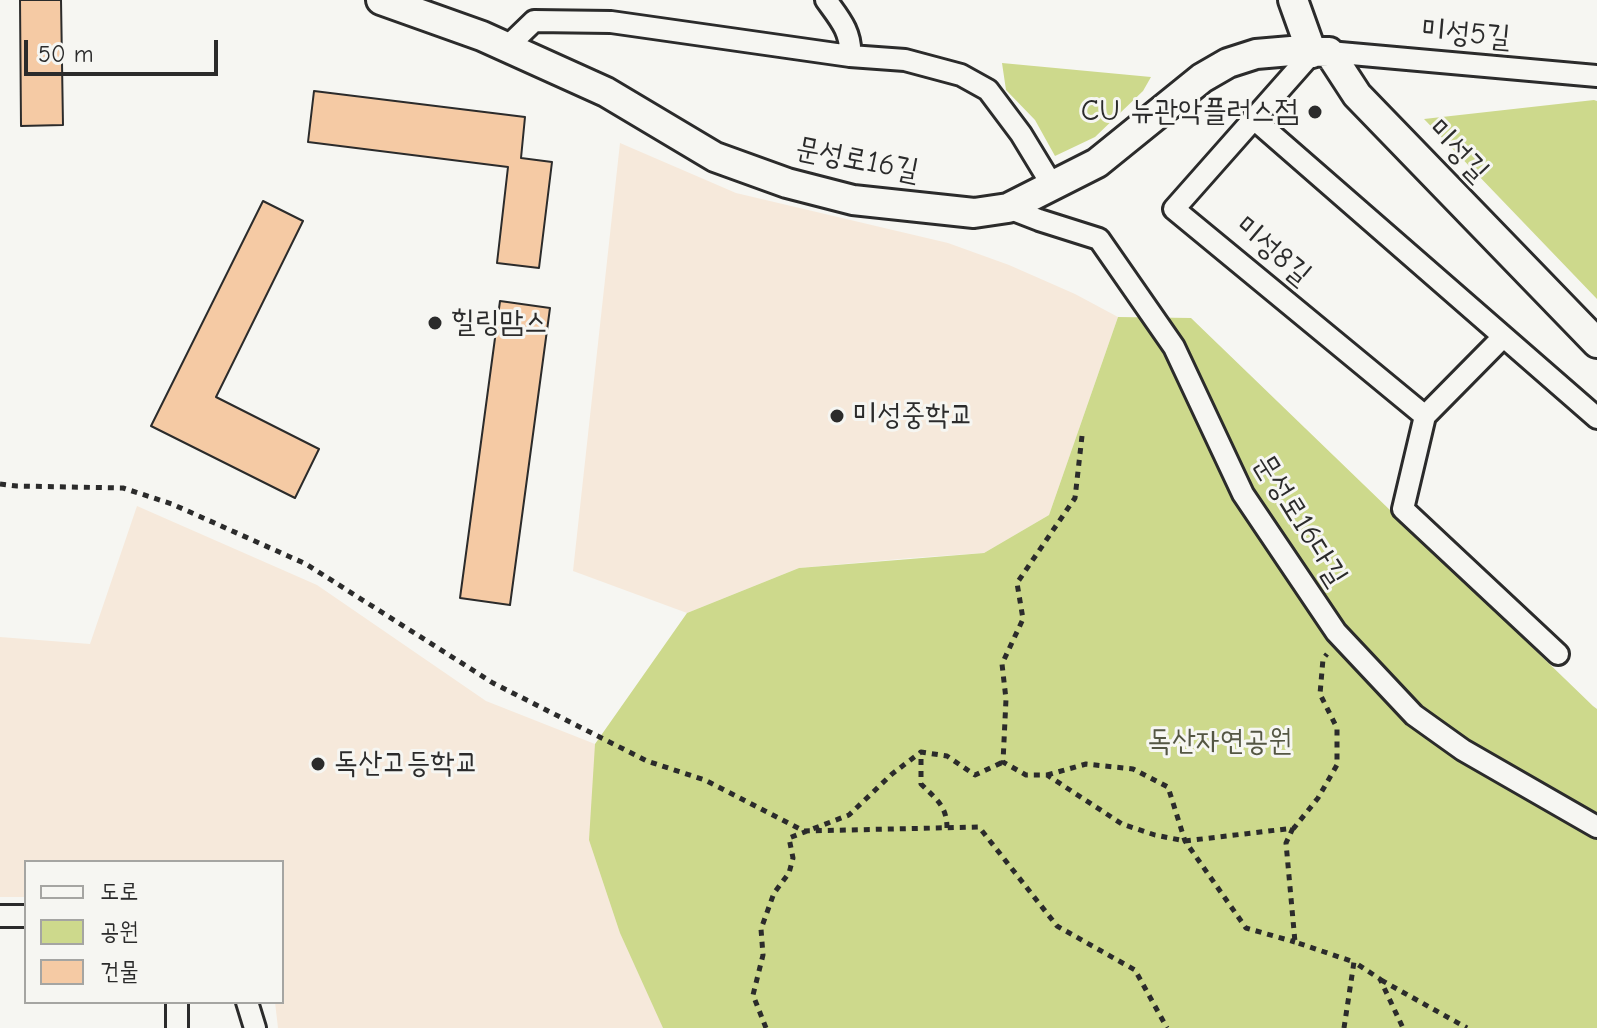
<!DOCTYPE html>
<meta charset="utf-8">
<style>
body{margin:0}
#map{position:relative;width:1597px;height:1028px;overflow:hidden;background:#f6f6f2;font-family:"Comic Neue","Poor Story",sans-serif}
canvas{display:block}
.legend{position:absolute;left:24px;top:860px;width:260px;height:144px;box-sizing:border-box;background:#f6f6f2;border:2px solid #a5a5a2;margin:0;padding:10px 14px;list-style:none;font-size:24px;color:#2b2b2b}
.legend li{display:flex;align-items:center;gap:16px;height:40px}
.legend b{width:40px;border:2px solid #a5a5a2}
.scale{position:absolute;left:24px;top:40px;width:194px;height:36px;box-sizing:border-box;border:4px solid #2b2b2b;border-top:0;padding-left:10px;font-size:24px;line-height:28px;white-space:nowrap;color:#2b2b2b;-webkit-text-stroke:6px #f6f6f2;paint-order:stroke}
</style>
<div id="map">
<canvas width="1597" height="1028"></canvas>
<ul class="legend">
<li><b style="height:10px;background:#f6f6f2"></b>도로</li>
<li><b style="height:22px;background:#cdd98c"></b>공원</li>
<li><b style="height:22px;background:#f5caa4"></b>건물</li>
</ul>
<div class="scale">50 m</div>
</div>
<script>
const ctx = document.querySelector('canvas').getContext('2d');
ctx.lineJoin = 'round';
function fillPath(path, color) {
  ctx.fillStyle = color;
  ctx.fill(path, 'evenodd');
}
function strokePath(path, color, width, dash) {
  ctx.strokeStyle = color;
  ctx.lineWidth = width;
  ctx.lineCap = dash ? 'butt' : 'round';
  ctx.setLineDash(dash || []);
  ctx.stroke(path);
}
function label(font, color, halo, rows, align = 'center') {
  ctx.font = font + ' "Comic Neue","Poor Story",sans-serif';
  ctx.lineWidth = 6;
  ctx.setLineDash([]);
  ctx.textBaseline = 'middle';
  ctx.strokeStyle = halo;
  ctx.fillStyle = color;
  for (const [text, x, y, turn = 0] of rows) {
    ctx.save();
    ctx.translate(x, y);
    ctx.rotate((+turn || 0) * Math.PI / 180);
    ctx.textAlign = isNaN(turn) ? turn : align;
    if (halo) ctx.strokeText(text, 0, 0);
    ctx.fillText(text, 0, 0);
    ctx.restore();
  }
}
fillPath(new Path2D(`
 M620 143 736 193 948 243 1009 265 1075 294 1118 317 1049 515 984 553 911 558 799 568 687 613 573 571Z
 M137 506 317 585 486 701 595 744 679 784 724 1028H278L275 1002H282V862H26V897H0V637L90 644Z`), '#f6e9db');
fillPath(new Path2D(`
 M1002 63 1151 77 1143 91 1095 137 1055 156 1035 120 1006 90Z
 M1594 100 1597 101V299L1424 119Z
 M1118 317 1191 318 1593 706 1597 709V1028H663L620 933 589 840 595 744 687 613 799 568 984 553 1049 515Z`), '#cdd98c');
const building = new Path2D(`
 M20 0H61L63 125 21 126Z
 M314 91 525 117 521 158 552 162 539 268 497 263 508 167 308 142Z
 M263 201 303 221 216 397 319 449 295 498 151 426Z
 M500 301 550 308 510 605 460 598Z`);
fillPath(building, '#f5caa4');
strokePath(building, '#2b2b2b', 2);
const street = new Path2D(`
 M826 0C839 18 852 32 850 56
 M506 48 534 21 611 22 850 56 905 60 961 75 988 90 1021 134 1052 185
 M1329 52 1597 76
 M1312 53 1174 209 1425 416 1403 509 1558 654
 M1254 119 1597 418
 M1008 208 1039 220 1099 239 1174 347 1243 494 1336 632 1414 715 1463 750 1597 827
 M1425 416 1503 337
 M0 916H26
 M177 1002V1028
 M247 1002 255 1028`);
const secondary = new Path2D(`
 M381 0 482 36 606 92 715 157 787 183 853 200 974 213 1008 208 1097 163 1202 78 1228 63 1256 54 1291 51 1329 52 1357 95 1597 343
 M1293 0 1312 53`);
strokePath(street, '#2b2b2b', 26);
strokePath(secondary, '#2b2b2b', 34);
strokePath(new Path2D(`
 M1082 436 1075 498 1017 583 1023 619 1002 664 1006 699 1003 762 1026 775H1047L1122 824 1155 835 1185 841 1294 828 1318 798 1337 765V728L1320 694 1323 659 1327 654
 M0 484 17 486 123 488 172 504 306 564 493 683 647 761 705 780 804 831 979 827 1057 926 1135 970 1167 1028
 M1047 775 1086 764 1133 769 1168 787 1185 841 1246 928 1295 942
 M947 828C947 806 936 799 921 784V752L947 756 975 775 1003 762
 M1293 828 1286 843 1295 942 1354 962
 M1381 980 1467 1028
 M766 1028 753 995 763 955 761 929 774 893 789 873 793 858 789 838 849 815 892 774 921 752
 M1344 1028 1354 962 1380 979 1403 1028`), '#2b2b2b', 5, [6, 6]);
strokePath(street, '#f6f6f2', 20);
strokePath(secondary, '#f6f6f2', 28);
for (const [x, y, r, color] of [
 [1315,112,8,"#2b2b2b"],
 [435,323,8,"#2b2b2b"],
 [837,416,8,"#2b2b2b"],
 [318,764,8,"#2b2b2b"]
]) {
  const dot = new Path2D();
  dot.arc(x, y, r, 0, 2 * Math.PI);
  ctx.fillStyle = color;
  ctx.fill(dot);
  strokePath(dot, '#f6f6f2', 3);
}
label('30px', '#2b2b2b', '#f6f6f2', [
 ["미성5길",1466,34,5],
 ["미성길",1458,151,46],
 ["문성로16길",857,160,11],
 ["미성8길",1273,251,40],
 ["문성로16다길",1300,520,58]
]);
label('30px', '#2b2b2b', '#f6f6f2', [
 ["CU 뉴관악플러스점",1299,112,"right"],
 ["힐링맘스",451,323],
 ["미성중학교",853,416],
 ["독산고등학교",334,764]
], 'left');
label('30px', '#545643', '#f6f6f2', [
 ["독산자연공원",1220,742]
]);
</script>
